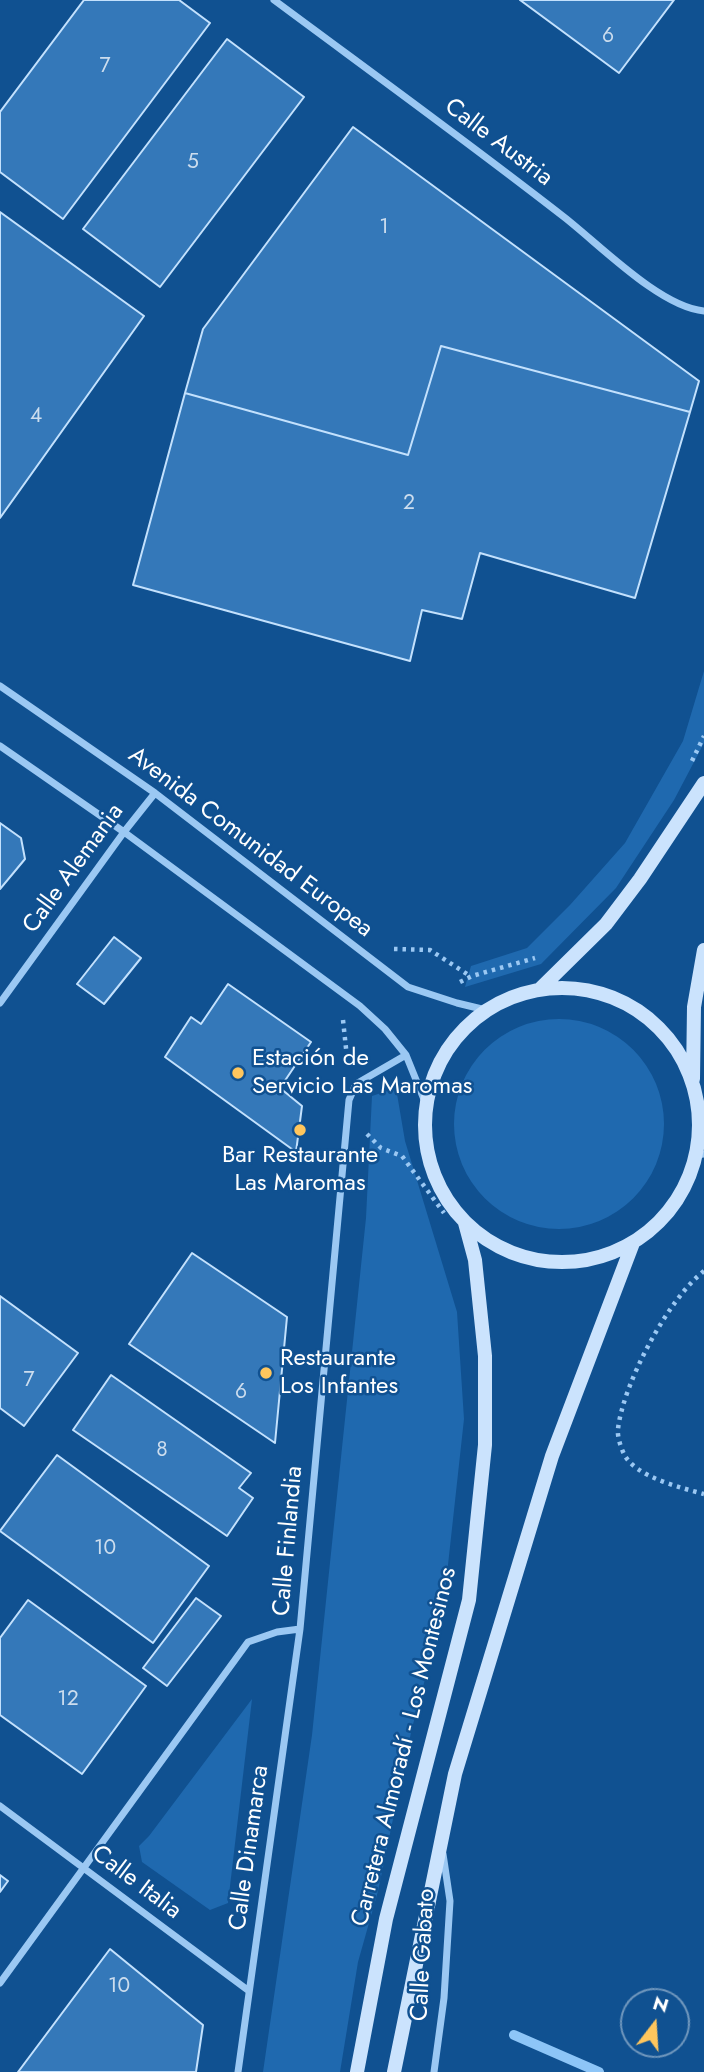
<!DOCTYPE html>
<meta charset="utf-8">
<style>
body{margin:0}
#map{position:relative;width:704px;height:2072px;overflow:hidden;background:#105191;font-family:Jost,sans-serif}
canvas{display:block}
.north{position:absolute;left:620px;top:1988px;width:70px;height:70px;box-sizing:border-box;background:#105191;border:2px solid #7097bd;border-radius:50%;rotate:17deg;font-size:19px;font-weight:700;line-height:28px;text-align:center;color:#fff}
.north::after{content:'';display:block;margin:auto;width:24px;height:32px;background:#ffc65d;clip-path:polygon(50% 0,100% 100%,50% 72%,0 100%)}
</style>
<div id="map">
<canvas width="704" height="2072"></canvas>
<div class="north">N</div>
</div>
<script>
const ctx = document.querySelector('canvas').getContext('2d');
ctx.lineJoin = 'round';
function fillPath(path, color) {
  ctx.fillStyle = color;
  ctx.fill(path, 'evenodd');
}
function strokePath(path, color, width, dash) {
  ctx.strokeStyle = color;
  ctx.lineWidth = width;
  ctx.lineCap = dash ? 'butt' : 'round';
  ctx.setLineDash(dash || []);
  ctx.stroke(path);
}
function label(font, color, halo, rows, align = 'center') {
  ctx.font = font + ' Jost,sans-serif';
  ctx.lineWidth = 5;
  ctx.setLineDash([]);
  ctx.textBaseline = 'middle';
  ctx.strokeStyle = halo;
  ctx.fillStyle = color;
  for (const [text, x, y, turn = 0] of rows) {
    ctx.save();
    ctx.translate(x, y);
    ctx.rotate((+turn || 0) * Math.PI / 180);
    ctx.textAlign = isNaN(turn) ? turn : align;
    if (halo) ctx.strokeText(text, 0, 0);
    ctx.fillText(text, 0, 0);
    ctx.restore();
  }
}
fillPath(new Path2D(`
 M704 671V743L674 800 616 888 541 964 465 987 471 966 527 948 570 905 625 843 683 741Z
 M454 1124a105 105 0 1 1 210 0a105 105 0 1 1-210 0Z
 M396 1088 405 1141 457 1312 464 1419 446 1583 436 1638 412 1728 378 1891 358 1962 340 2072H263L312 1735 366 1218 372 1096Z
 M252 1699 228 1903 210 1910 142 1862 139 1846 149 1836Z`), '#1f69af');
strokePath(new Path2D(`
 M514 2035 599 2072`), '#8dc5f7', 10);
const building = new Path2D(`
 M84 0H179L210 23 63 219 0 172V112Z
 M520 0H674L619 73Z
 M227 39 304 97 160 287 83 229Z
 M353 127 699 381 690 412 441 346 408 455 185 393 203 329Z
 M0 212 144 316 0 518Z
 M441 346 690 412 635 598 480 553 462 619 422 610 410 661 133 585 185 393 408 455Z
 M0 823 21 838 25 859 0 889Z
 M114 937 141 958 104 1004 77 984Z
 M228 984 311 1042 280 1088 302 1106 296 1152 165 1057 191 1017 201 1024Z
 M192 1253 287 1317 275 1443 129 1344Z
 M0 1296 78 1353 24 1426 0 1408Z
 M111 1375 251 1473 239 1488 253 1498 227 1536 73 1430Z
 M57 1455 209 1566 153 1643 0 1531Z
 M196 1598 221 1616 167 1686 143 1668Z
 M28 1600 146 1686 82 1774 0 1715V1638Z
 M0 1875 8 1881 0 1892Z
 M110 1949 203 2025 196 2072H18Z`);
fillPath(building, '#3478b9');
strokePath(building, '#c3e1fd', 2);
strokePath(new Path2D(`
 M692 761 704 736
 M394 949 430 950 470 976
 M460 982 472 976 535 958
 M343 1020 348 1067
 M367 1134 381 1148 402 1156 444 1213
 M704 1271C668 1299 623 1384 618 1429 617 1436 621 1448 624 1454 635 1477 682 1488 704 1494`), '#9bc8f3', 4.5, [3.5, 5]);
strokePath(new Path2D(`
 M274 0C371 72 469 143 564 217 600 245 660 307 704 311
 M0 686 155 793 408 987 457 1003 486 1010
 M0 746 124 832 360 1006 385 1029 406 1055 425 1102
 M0 1003 124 832 155 793
 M697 1155 704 1154
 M0 1806 249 1991
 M0 1983 248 1642 277 1632 300 1629
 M238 2072 300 1629 349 1100 356 1084 406 1055
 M434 2072 444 1998 450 1901 443 1854`), '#9bc8f3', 7);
strokePath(new Path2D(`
 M425 1125a137 137 0 1 1 274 0a137 137 0 1 1-274 0Z
 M540 989 606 924 640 879 704 783
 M693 1079 694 1007 704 950
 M357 2072 386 1919 469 1600 485 1445V1356L475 1260 465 1223
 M394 2072 455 1774 552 1456 633 1243`), '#cbe3fd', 14);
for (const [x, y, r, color] of [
 [238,1073,7,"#ffc65d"],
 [300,1130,7,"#ffc65d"],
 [266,1373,7,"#ffc65d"]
]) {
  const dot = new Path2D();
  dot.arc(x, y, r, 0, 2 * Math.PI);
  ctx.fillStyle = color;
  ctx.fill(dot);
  strokePath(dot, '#105191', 2.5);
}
label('21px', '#cde', null, [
 ["6",608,37],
 ["7",105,67],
 ["5",193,163],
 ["1",384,228],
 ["4",36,417],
 ["2",409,504],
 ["7",29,1381],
 ["6",241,1393],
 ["8",162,1451],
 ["10",105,1549],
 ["12",68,1700],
 ["10",119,1987]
]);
label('24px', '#fff', '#105191', [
 ["Calle Austria",498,143,37],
 ["Avenida Comunidad Europea",250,843,37],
 ["Calle Alemania",74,869,-54],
 ["Calle Finlandia",289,1541,-85],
 ["Carretera Almoradí - Los Montesinos",405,1747,-76],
 ["Calle Dinamarca",250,1848,-82],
 ["Calle Italia",136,1883,37],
 ["Calle Gabato",424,1955,-87]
]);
label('24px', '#fff', '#105191', [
 ["Estación de",252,1059],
 ["Servicio Las Maromas",252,1087],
 ["Bar Restaurante",300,1156,"center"],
 ["Las Maromas",300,1184,"center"],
 ["Restaurante",280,1359],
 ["Los Infantes",280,1387]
], 'left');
</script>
